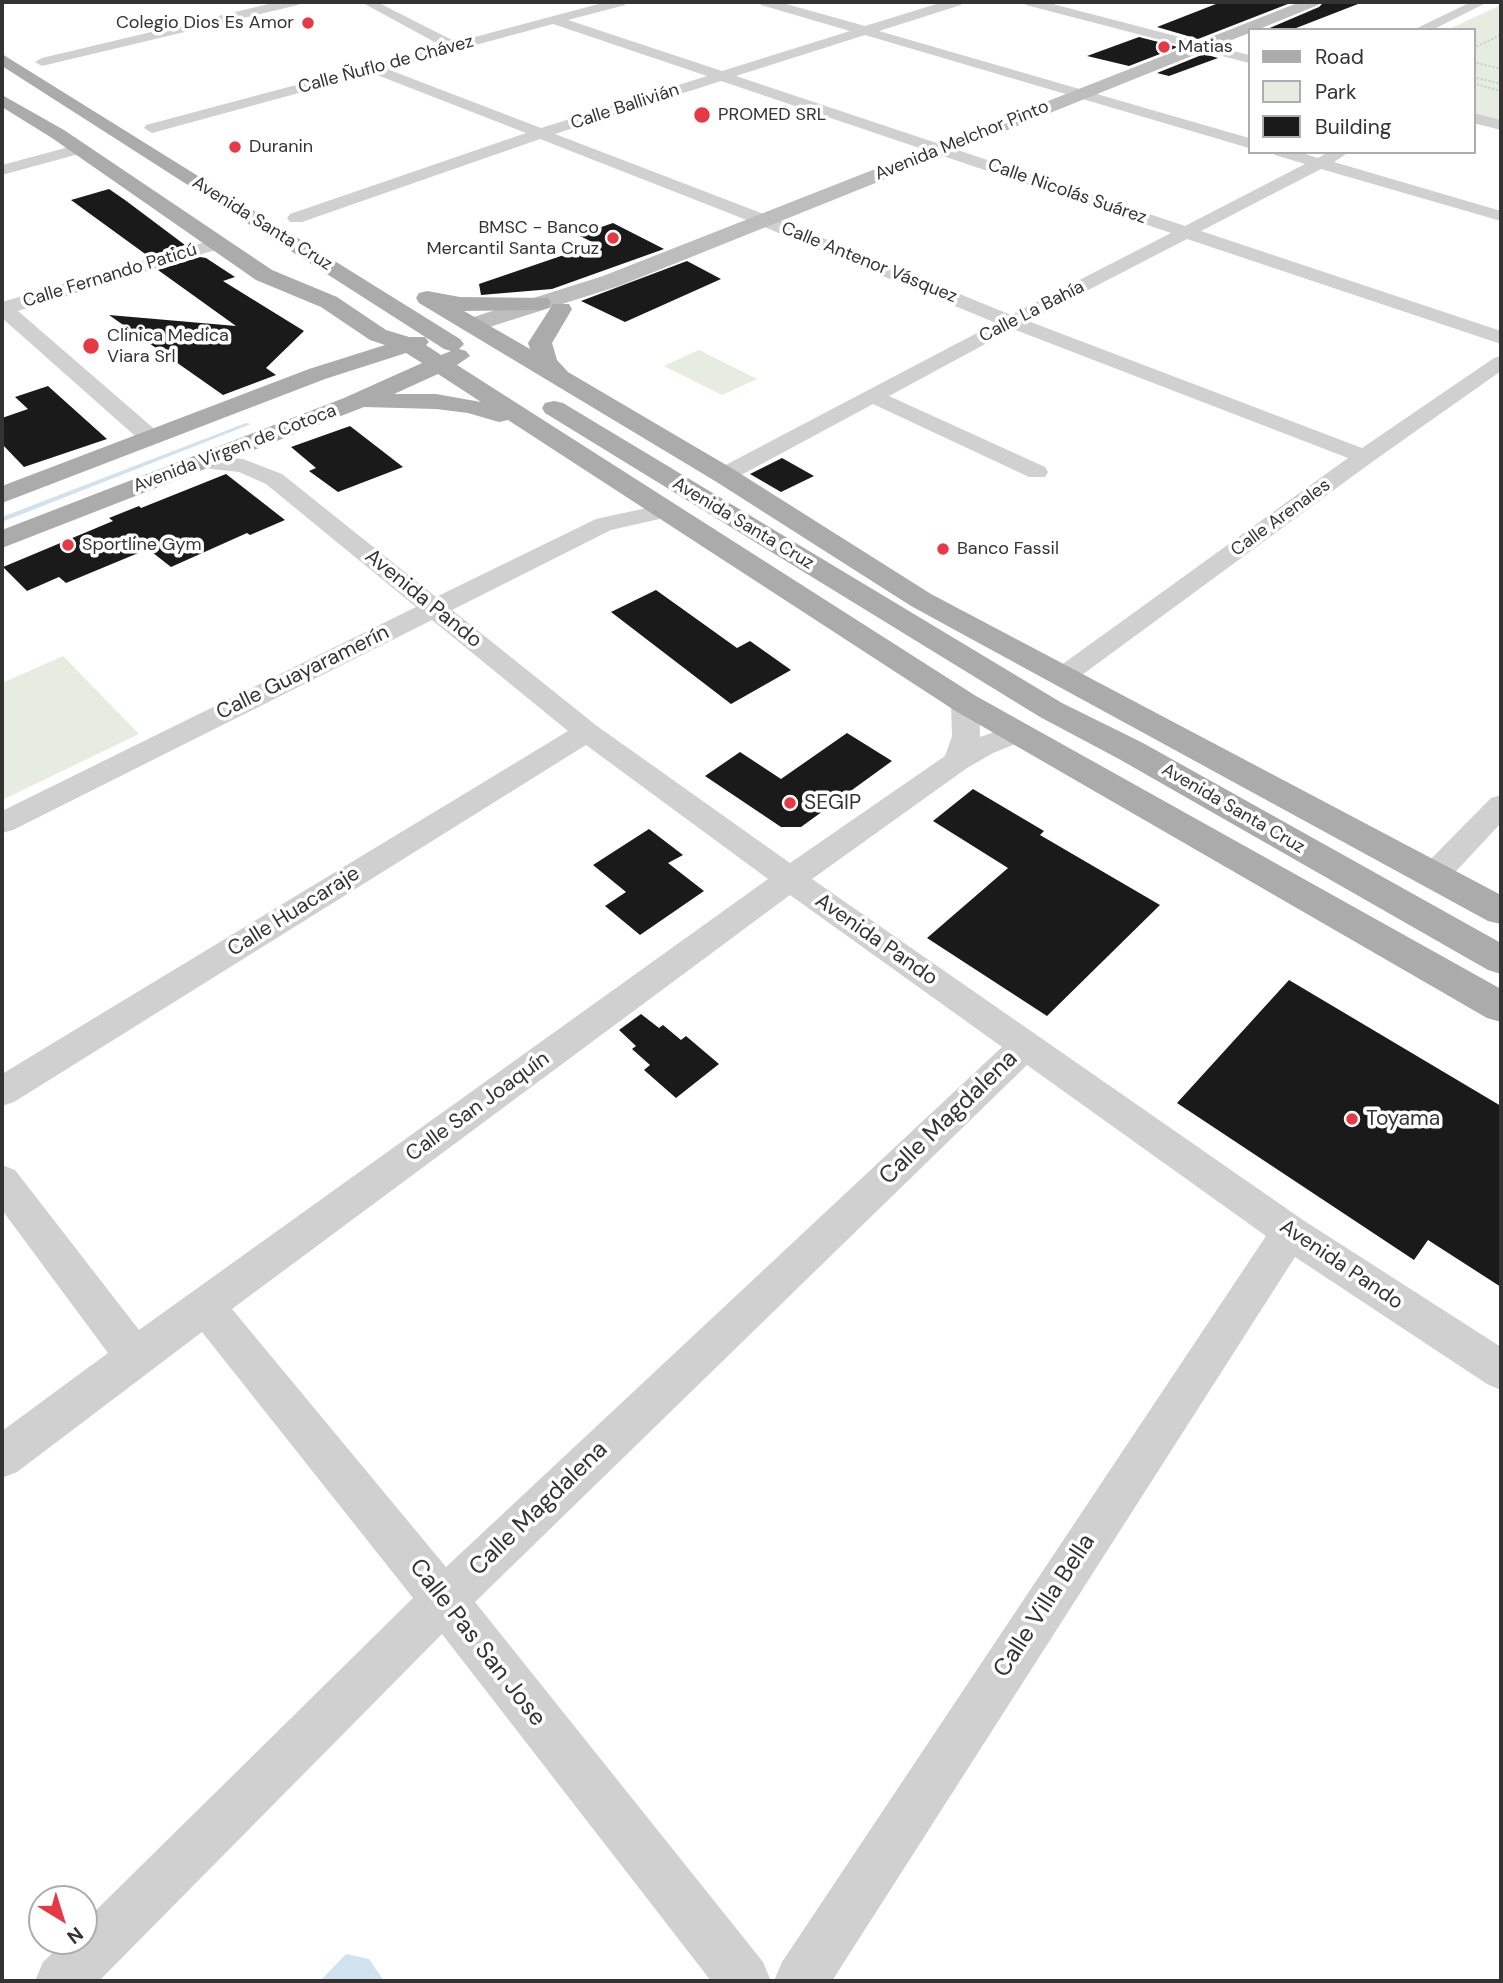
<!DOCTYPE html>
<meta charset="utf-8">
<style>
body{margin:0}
#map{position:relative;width:1503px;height:1983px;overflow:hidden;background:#fff;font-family:"DM Sans",sans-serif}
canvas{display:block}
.frame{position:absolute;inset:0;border:4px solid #333;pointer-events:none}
.legend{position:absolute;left:1248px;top:28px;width:228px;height:126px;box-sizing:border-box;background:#fff;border:2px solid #adadad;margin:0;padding:9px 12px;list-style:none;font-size:21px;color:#333}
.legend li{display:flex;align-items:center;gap:14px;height:35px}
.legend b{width:35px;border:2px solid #adadad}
.north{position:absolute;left:28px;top:1885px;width:70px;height:70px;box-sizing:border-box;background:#fff;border:2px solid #adadad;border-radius:50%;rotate:142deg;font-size:19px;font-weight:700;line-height:28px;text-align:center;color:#333}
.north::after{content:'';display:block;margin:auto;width:24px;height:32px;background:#e63946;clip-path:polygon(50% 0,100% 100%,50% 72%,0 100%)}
</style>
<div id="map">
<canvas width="1503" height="1983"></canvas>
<div class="frame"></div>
<ul class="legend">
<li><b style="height:9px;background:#ababab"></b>Road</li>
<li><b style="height:19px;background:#e6ecdf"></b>Park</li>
<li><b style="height:19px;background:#1a1a1a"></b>Building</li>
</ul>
<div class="north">N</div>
</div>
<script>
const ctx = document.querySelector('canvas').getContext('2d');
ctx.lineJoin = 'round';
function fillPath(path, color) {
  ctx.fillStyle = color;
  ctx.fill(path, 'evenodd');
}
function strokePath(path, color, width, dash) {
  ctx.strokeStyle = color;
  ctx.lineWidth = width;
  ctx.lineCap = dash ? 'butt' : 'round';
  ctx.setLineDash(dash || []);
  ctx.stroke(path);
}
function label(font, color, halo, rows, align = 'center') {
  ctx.font = font + ' "DM Sans",sans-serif';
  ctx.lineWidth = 7;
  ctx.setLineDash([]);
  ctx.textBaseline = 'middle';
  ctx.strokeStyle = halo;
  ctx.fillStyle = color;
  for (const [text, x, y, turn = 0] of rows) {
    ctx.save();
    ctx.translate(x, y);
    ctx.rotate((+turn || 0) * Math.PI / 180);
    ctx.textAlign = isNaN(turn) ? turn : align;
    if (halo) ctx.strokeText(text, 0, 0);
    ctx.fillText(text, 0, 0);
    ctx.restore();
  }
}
fillPath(new Path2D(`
 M1501 5V122L1473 115V30H1447Z
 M699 350 757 379 722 395 664 366Z
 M63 656 139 734 2 800V683Z`), '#e6ecdf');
fillPath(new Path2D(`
 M346 1954 369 1959 384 1981H320Z`), '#cfe2ee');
fillPath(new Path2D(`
 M246 423 251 424 2 522V517Z`), '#cfe2ee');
fillPath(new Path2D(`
 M1221 2H1293L1198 39 1157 27Z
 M1324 2H1358V4L1291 30H1265L1319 7Z
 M1139 37 1178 47 1129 66 1087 56Z
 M1204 54 1218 58 1169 76 1157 73Z
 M109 189 125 200 185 245 148 256 71 200Z
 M613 223 664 249 552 289 481 295 479 284 596 244 578 235Z
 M200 257 206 258 235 277 223 281 304 331 266 368 276 375 223 395 109 315 236 326 158 270Z
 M687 261 721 279 625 322 581 301Z
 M48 386 107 439 24 467 2 444V418L28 409 15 397Z
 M350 426 403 467 338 492 309 471 316 468 291 447Z
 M782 458 814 476 781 492 750 474Z
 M226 474 285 520 250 535 247 533 171 567 148 549 66 583 59 577 27 591 3 567 113 521 109 518 139 506 141 508Z
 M656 590 737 648 750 641 791 670 731 704 611 612Z
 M847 733 892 761 801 827H781L705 776 740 752 781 779Z
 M973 789 1044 831 1040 835 1160 905 1047 1016 927 938 1008 868 933 821Z
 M649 829 683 855 668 863 704 891 640 935 605 906 626 892 593 865Z
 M1289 980 1501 1106V1287L1428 1240 1414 1260 1177 1103Z
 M641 1014 659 1028 663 1025 681 1040 686 1036 719 1064 676 1098 644 1070 650 1065 632 1049 636 1046 619 1030Z`), '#1a1a1a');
strokePath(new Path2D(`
 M1473 48 1501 35
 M1473 62 1501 69
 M1473 77 1501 84
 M1473 83 1501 91`), '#cdcdcd', 2, [2, 2]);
fillPath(new Path2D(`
 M277 2H300L298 5 42 66 35 62 42 58Z
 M361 2H377L456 42 606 2H626L625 5 568 20 722 71 850 31 761 5 760 2H779L865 26 943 2H962L961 5 879 31 1249 138V148L865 35 736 76 1185 226 1305 164 1275 155 1273 152H1299L1318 158 1328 152H1349L1334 162 1501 211V221L1321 169 1201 231 1501 331V344L1187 239 1028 321 1362 448 1494 358 1501 356V371L1372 462 1071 683 1062 685 1053 683 1049 677 1053 671 1348 458 1013 329 889 396 1045 467 1048 472 1045 477H1029L873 404 732 480H716L713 475 716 470 996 323 757 224 540 139 302 222H290L287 218 290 214 526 133 372 73 152 133 144 128 146 125 442 46ZM553 24 707 76 541 128 387 69ZM721 81 1171 233 1011 315 769 216 555 134Z
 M1024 2H1045L1249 55V63L1026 5Z
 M1471 2H1488L1432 30H1413Z
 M1473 113 1501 120V130L1473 123Z
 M80 144 88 149 86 152 2 175V165Z
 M219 238 225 239 228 243 225 247 18 311 159 433 162 438 159 443H143L2 318V302Z
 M202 455 243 459 282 474 436 597 596 519 665 504 673 506 677 511 673 516 611 530 452 610 597 726 790 863 945 756 952 736 951 703 955 697 965 694 975 697 979 703 980 737 1020 723 1030 726 1034 732 1030 738 993 753 967 768 812 879 1303 1220 1501 1347V1390L1487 1384 1295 1257 832 1981H774L782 1962 1266 1236 1027 1065 475 1602 763 1962 771 1981H711L442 1634 99 1981H35L43 1962 65 1941H84V1922L413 1598 202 1332 17 1472 2 1478V1431L108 1353 2 1210V1165L15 1170 139 1330 768 879 586 745 14 1102 2 1106V1074L568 731 432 620 13 830 2 833V811L416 607 266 484 239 472 194 467 191 462 194 457ZM790 895 1002 1047 446 1567 232 1309Z
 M1501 795V823L1445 883 1434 886 1423 883 1419 875 1423 867 1491 798Z`), '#d0d0d0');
fillPath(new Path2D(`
 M1300 2H1321L1318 5 1257 30H1249V33L619 286 480 330H464L461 325 464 320 603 276Z`), '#bdbdbd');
fillPath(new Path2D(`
 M2 54 460 339 464 344 459 349 466 351 470 356 457 365 976 696 1501 989V1022L1487 1018 954 710 508 420 499 422 468 413 436 409 364 407 2 548V530L344 398 422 363 406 353 325 379 2 503V486L309 369 385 345 370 340 321 307 256 280 52 138 2 107V95L64 130 272 270 337 297 386 330 409 337H425L429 342 426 345 441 355 451 351 444 349 2 66ZM438 374 481 402 436 394H394Z
 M427 291 460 297 548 298 551 303 548 308 540 310 464 311 530 349 528 343 553 304H569L572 309 552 343 557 360 568 372 733 469 931 594 1501 895V924L1488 921 911 606 715 481 419 303 416 298 419 293Z
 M554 401 563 403 1062 703 1143 743 1501 943V974L1488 970 1119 759 1040 717 545 413 542 408 545 403Z`), '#ababab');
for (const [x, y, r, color] of [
 [308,23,7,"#e63946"],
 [1164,47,7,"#e63946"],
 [702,115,9,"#e63946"],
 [235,147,7,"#e63946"],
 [613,238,7,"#e63946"],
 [91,346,9,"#e63946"],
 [68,545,7,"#e63946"],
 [943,549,7,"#e63946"],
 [790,803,7,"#e63946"],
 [1352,1119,7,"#e63946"]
]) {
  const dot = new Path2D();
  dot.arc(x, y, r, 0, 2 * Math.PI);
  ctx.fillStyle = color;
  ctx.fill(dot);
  strokePath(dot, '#fff', 2.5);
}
label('18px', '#333', '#fff', [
 ["Colegio Dios Es Amor",294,23,"right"],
 ["Matias",1178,47],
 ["PROMED SRL",718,115],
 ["Duranin",249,147],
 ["BMSC - Banco",599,228,"right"],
 ["Mercantil Santa Cruz",599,249,"right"],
 ["Clinica Medica",107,336],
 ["Viara Srl",107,357],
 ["Sportline Gym",82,545],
 ["Banco Fassil",957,549]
], 'left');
label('18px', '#333', '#fff', [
 ["Calle Ñuflo de Chávez",386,65,-15],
 ["Calle Ballivián",625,107,-18],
 ["Avenida Melchor Pinto",962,141,-22],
 ["Calle Nicolás Suárez",1067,192,19],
 ["Avenida Santa Cruz",262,224,32],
 ["Calle Antenor Vásquez",869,263,22],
 ["Calle Fernando Paticú",110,276,-17],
 ["Calle La Bahía",1032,312,-27],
 ["Avenida Virgen de Cotoca",235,449,-21],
 ["Calle Arenales",1281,518,-36],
 ["Avenida Santa Cruz",743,524,31],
 ["Avenida Santa Cruz",1233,809,30]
]);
label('21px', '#333', '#fff', [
 ["Avenida Pando",423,599,39],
 ["Calle Guayaramerín",303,673,-26],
 ["Calle Huacaraje",294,912,-32],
 ["Avenida Pando",876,940,35],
 ["Calle San Joaquín",478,1107,-36],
 ["Avenida Pando",1341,1265,34]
]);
label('21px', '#333', '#fff', [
 ["SEGIP",804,803],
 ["Toyama",1366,1119]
], 'left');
label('24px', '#333', '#fff', [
 ["Calle Magdalena",949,1118,-44],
 ["Calle Magdalena",539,1509,-44],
 ["Calle Villa Bella",1045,1606,-57],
 ["Calle Pas San Jose",477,1643,52]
]);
</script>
